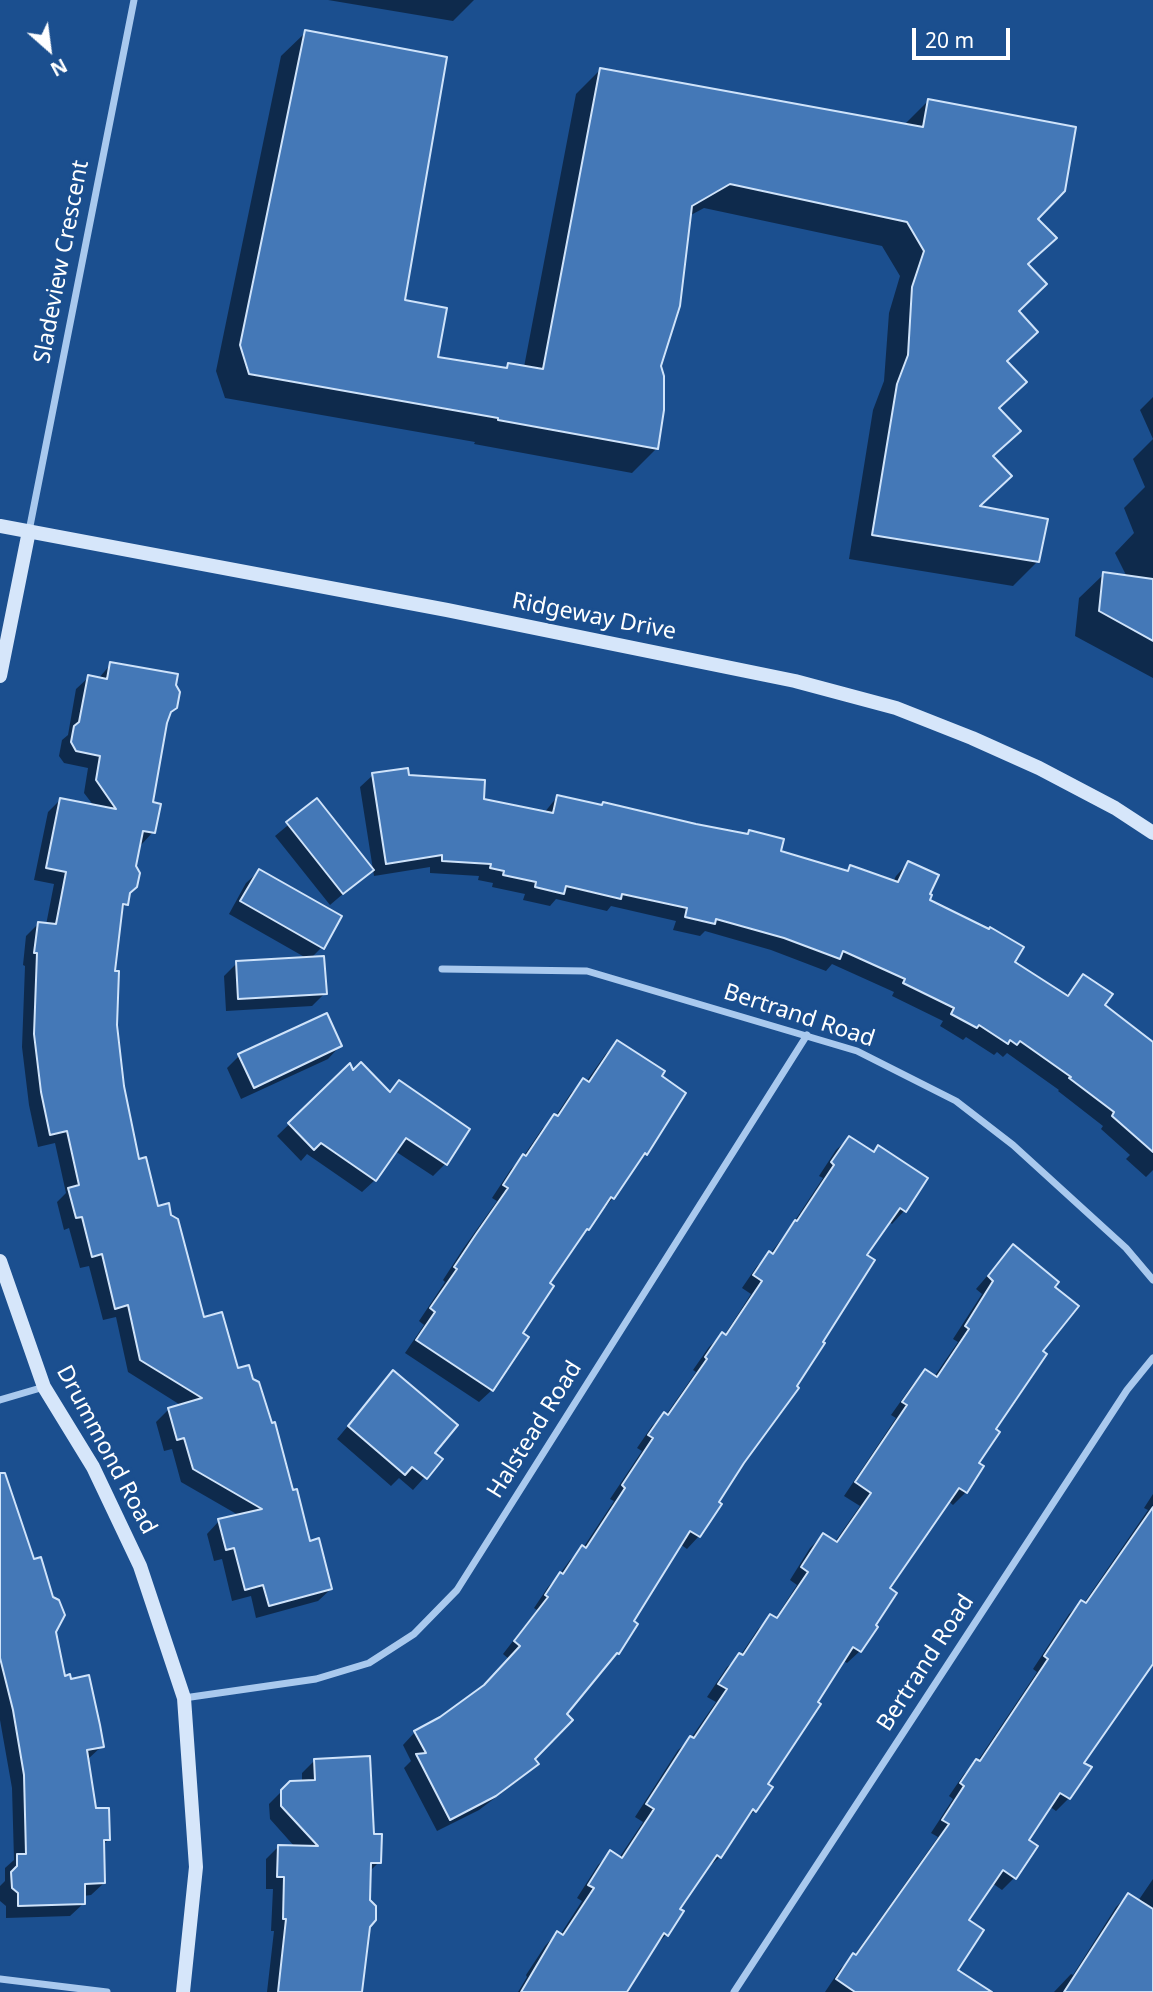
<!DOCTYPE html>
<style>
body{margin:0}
#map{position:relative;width:1153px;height:1992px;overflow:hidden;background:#1b4f8f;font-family:"Noto Sans",sans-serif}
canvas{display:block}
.north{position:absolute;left:14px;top:14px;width:70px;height:70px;-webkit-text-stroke:5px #1b4f8f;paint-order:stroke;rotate:152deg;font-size:19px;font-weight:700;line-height:28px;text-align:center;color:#fff}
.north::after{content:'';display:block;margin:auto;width:24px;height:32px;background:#fff;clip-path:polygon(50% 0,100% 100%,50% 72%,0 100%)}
.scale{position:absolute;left:912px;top:28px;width:98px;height:32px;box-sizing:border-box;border:4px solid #fff;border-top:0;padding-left:9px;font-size:21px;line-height:24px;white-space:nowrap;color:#fff;-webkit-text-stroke:5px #1b4f8f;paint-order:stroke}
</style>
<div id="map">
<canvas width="1153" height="1992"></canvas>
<div class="north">N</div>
<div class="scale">20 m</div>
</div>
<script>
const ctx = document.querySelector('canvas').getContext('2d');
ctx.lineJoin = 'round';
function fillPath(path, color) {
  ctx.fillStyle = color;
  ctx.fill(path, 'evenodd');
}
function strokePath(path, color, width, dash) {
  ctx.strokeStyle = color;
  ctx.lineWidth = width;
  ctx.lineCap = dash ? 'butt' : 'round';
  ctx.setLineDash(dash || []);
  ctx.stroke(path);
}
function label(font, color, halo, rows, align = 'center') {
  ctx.font = font + ' "Noto Sans",sans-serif';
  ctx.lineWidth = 6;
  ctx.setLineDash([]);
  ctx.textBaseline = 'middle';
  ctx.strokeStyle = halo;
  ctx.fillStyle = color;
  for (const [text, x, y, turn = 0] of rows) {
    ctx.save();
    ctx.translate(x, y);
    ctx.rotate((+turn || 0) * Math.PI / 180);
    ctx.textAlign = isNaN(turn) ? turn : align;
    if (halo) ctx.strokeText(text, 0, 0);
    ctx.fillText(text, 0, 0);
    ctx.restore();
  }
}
fillPath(new Path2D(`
 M328 0H474L453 21Z
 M306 32 403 302 436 358 504 370 509 365 524 367 576 94 600 70 904 125 928 101 1036 219 997 409 1018 431 992 457 977 507 1038 561 1013 586 849 559 873 410 884 381 889 313 900 276 882 246 704 208 689 216 659 366 656 449 632 473 474 444 475 442 225 398 216 371 281 56Z
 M1153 397V678L1075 636 1079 598 1104 574 1127 577 1115 553 1134 533 1124 508 1145 487 1133 459 1153 439 1140 410Z
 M111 664 168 715 151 803 153 832 141 845 138 844 126 904 121 910 113 973 115 1025 123 1087 138 1161 203 1319 237 1371 291 1492 309 1543 331 1589 318 1601 256 1618 251 1596 232 1601 222 1559 214 1561 207 1534 219 1521 240 1516 181 1482 172 1449 164 1451 156 1422 169 1409 182 1406 128 1372 116 1317 103 1320 89 1266 80 1268 69 1228 64 1230 57 1202 66 1193 55 1143 38 1147 29 1105 22 1047 25 966 23 965 26 936 38 924 46 925 54 884 34 880 48 812 60 800 94 806 84 793 88 768 64 763 59 756 62 740 68 735 76 689 89 677 98 679Z
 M373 775 408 776 482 800 544 813 557 797 746 835 749 832 778 852 845 872 851 867 893 882 896 876 908 863 928 895V901L1013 962 1066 996 1083 976 1103 1006 1153 1044V1170L1146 1177 1126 1159 1130 1155 1101 1129 1103 1126 1058 1091 1059 1090 1007 1053 1003 1057 997 1052 994 1055 966 1037 963 1040 940 1026 943 1021 892 996 894 992 832 964 826 971 771 950 705 931 700 936 673 930 676 921 611 906 607 911 556 899 550 906 523 900 525 894 492 887 493 883 478 880 479 876 430 873V867L374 876 360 787Z
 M317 801 371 870 330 905 275 836Z
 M259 871 322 947 311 958 325 993 312 1006 226 1011 224 976 237 963 308 959 229 914 246 883Z
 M617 1042 646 1154 636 1164 613 1198 579 1237 548 1284 492 1390 479 1402 405 1353 424 1325 419 1321 445 1282 443 1280 463 1249 497 1201 492 1198 511 1169 523 1157 542 1129 555 1117 571 1093 583 1081 586 1082 605 1055Z
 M340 1046 328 1059 241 1099 227 1068 239 1056Z
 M349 1066 353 1073 389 1093 399 1082 445 1164 433 1176 395 1151 375 1180 362 1192 307 1154 301 1161 277 1136Z
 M849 1138 872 1153 878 1147 926 1178 904 1211 892 1224 888 1221 865 1256 716 1503 699 1536 687 1549 680 1544 631 1622 618 1653 565 1715 533 1759 537 1764 524 1776 479 1810 437 1831 404 1768 411 1761 403 1745 415 1732 441 1719 482 1688 509 1659 503 1654 537 1610 534 1608 548 1587 559 1575 570 1560 583 1548 614 1501 610 1499 642 1451 637 1448 652 1426 664 1414 666 1415 696 1372 693 1370 709 1347 722 1334 724 1336 751 1294 742 1288 757 1266 770 1254 790 1228 823 1178 819 1176 836 1150Z
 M1013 1246 1053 1287 1040 1352 994 1429 977 1463 982 1466 966 1492 953 1505 948 1501 888 1589 860 1651 847 1663 842 1660 765 1784 755 1810 743 1823 720 1857 706 1869 678 1910 666 1935 654 1947 626 1990 630 1992H518L527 1977 526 1975 545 1946 557 1933 560 1935 582 1901 577 1898 598 1865 610 1853 619 1858 643 1822 635 1817 678 1750 691 1738 716 1702 707 1697 727 1667 740 1656 758 1629 771 1616 775 1619 797 1585 790 1580 810 1548 823 1535 834 1543 860 1506 844 1496 896 1418 891 1415 913 1384 925 1371 934 1377 958 1342 953 1339 982 1294 976 1289Z
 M393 1372 433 1453 441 1459 413 1490 399 1478 391 1486 337 1439Z
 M1153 1494V1662L1082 1763 1089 1768 1069 1798 1056 1811 1049 1806 1026 1841 1015 1877 1002 1890 992 1883 966 1920 955 1971 956 1992H825L841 1968 854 1956 938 1837 931 1833 953 1799 949 1796 964 1774 977 1762 1037 1672 1033 1669 1069 1614 1081 1602 1084 1603 1148 1510 1144 1508Z
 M0 1508 54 1631 64 1678 102 1746 87 1760 95 1810 109 1839 103 1845 104 1883 91 1895 83 1896V1904L70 1916 6 1918V1906L0 1901V1886L5 1881V1868L14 1860 12 1788 0 1720Z
 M314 1761 372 1835 379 1862 369 1872V1926L361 1992H267L274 1931H271L273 1889H266V1859L279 1846 295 1847 270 1819 269 1804 290 1783 302 1782V1773Z
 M1153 1879V1992H1054L1071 1974 1073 1975 1116 1907 1128 1895 1138 1901Z`), '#0007');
const building = new Path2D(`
 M305 30 447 57 405 300 447 308 438 357 507 368 508 363 543 369 600 68 923 127 928 99 1076 127 1065 191 1038 219 1057 238 1028 264 1047 284 1019 311 1038 332 1007 361 1027 382 999 408 1021 431 993 456 1012 476 980 506 1048 519 1039 562 872 535 897 384 908 355 912 287 924 251 907 222 730 184 692 206 680 306 661 366 664 376V410L658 449 498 420V418L249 374 240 345Z
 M1103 572 1153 579V641L1099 611Z
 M110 662 178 674 176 685 180 692 177 708 171 712 167 723 153 802 161 804 155 833 143 831 136 866 140 873 137 887 130 893 128 905 123 904 115 971H119L117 1025 124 1086 139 1159 146 1157 158 1206 169 1203 171 1215 178 1219 204 1317 222 1312 238 1368 249 1365 253 1379 259 1382 272 1423 275 1422 293 1490 297 1489 310 1541 319 1538 332 1589 269 1606 263 1585 245 1590 234 1548 226 1550 218 1519 262 1509 193 1469 184 1438 177 1440 168 1408 202 1398 140 1360 128 1305 115 1309 102 1254 92 1257 82 1217 76 1218 68 1188 79 1185 67 1131 50 1135 41 1092 34 1034 37 953H34L38 922 56 924 66 872 46 868 60 798 116 809 96 780 100 756 76 751 71 742 74 726 79 722 88 675 107 679Z
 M408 768 409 775 485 780 484 799 553 813 557 795 602 805 603 802 696 824 748 834 749 830 784 839 781 851 848 871 850 865 898 882 908 861 939 875 930 894 932 895 930 900 989 929 990 927 1024 947 1015 962 1068 996 1083 974 1113 994 1105 1005 1153 1042V1152L1112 1116 1114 1112 1069 1078 1071 1077 1020 1041 1017 1045 1010 1040 1008 1044 979 1025 977 1028 951 1014 954 1008 903 983 905 979 843 951 840 959 784 938 716 919 715 924 685 917 687 908 622 894 621 899 566 886 564 894 535 887 536 882 503 875 504 871 490 868 491 864 442 861V855L386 864 372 773Z
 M317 798 374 870 343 894 286 822Z
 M259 869 342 916 324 949 240 901Z
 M324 956 327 994 238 999 236 961Z
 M327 1013 342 1046 254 1088 238 1054Z
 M617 1040 665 1071 662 1076 686 1093 647 1155 645 1153 614 1199 611 1197 589 1230 587 1229 550 1283 554 1286 523 1333 529 1337 493 1391 416 1340 435 1312 430 1308 457 1269 454 1267 476 1234 508 1188 503 1185 523 1154 526 1156 554 1114 558 1116 583 1078 589 1082Z
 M361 1062 390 1092 399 1080 470 1129 447 1165 406 1138 376 1181 321 1143 314 1150 288 1123 350 1063 353 1070Z
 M849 1136 874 1152 878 1145 928 1178 906 1212 900 1208 867 1255 875 1260 823 1342 825 1343 797 1386 799 1388 744 1463 719 1502 722 1504 700 1537 690 1531 634 1621 638 1624 619 1654 617 1653 567 1714 573 1720 535 1759 539 1764 496 1796 450 1820 416 1754 426 1753 414 1731 440 1717 484 1685 520 1646 514 1641 548 1597 545 1595 560 1572 563 1574 582 1545 586 1548 625 1488 622 1485 653 1438 648 1435 664 1412 668 1415 707 1359 705 1357 722 1332 726 1335 762 1281 753 1275 769 1251 773 1254 795 1220 797 1221 834 1165 831 1162Z
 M1013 1244 1059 1282 1055 1287 1079 1306 1043 1351 1047 1354 996 1429 1000 1432 979 1463 984 1466 967 1493 959 1488 928 1533 890 1588 897 1593 876 1625 878 1627 861 1652 853 1647 818 1702 821 1704 768 1784 773 1787 756 1812 753 1809 721 1858 717 1855 680 1909 684 1911 668 1936 664 1933 627 1992H521L557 1931 563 1935 594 1888 588 1885 610 1850 622 1858 654 1809 646 1804 690 1736 694 1738 727 1689 718 1684 739 1653 743 1655 770 1614 777 1618 808 1572 801 1567 823 1533 837 1542 871 1493 855 1482 907 1405 902 1402 925 1369 937 1377 969 1329 965 1326 993 1281 988 1276Z
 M393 1370 458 1425 435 1453 443 1459 427 1479 412 1467 405 1475 348 1426Z
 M0 1473H5L34 1559 41 1557 53 1597 59 1600 65 1615 56 1632 65 1676 70 1674 71 1679 89 1675 100 1725 104 1747 87 1750 96 1808H109L110 1840H104L105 1883 85 1884V1904L18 1906V1893L12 1888 11 1872 17 1866V1854H26L24 1775 13 1710 0 1658Z
 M1153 1507V1664L1084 1763 1092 1767 1070 1799 1060 1793 1029 1840 1038 1846 1016 1879 1003 1870 969 1920 984 1930 958 1970 992 1992H855L836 1979 853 1953 856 1955 949 1824 942 1820 964 1786 960 1783 976 1759 980 1761 1048 1659 1044 1656 1081 1600 1086 1603Z
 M370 1756 374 1834H382L381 1863H371L370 1900 376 1906V1920L370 1927 362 1992H278L286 1919H283L284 1877H277L278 1845 318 1846 281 1806V1790L290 1781 315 1780 314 1759Z
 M1128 1893 1153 1909V1992H1064Z`);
fillPath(building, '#4478b7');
strokePath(building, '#cfe3fa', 2);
strokePath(new Path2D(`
 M29 531 134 0
 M442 969 587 971 857 1051 956 1101 1013 1145 1126 1248 1153 1280
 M0 1400 44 1387
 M184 1698 316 1679 369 1663 414 1634 457 1590 807 1035
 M0 1979 107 1992
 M734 1992 1127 1390 1153 1358`), '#a9c9ee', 7);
strokePath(new Path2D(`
 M0 526 447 610 795 681 896 708 972 738 1039 768 1115 808 1153 833
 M0 676 29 531
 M0 1261 44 1387 93 1467 140 1566 184 1698 196 1867 183 1992`), '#d6e6fa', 14);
label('23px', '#fff', '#1b4f8f', [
 ["Sladeview Crescent",62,262,-79],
 ["Ridgeway Drive",594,617,11],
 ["Bertrand Road",799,1016,18],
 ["Halstead Road",535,1430,-58],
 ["Drummond Road",106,1450,62],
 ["Bertrand Road",926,1663,-57]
]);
</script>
